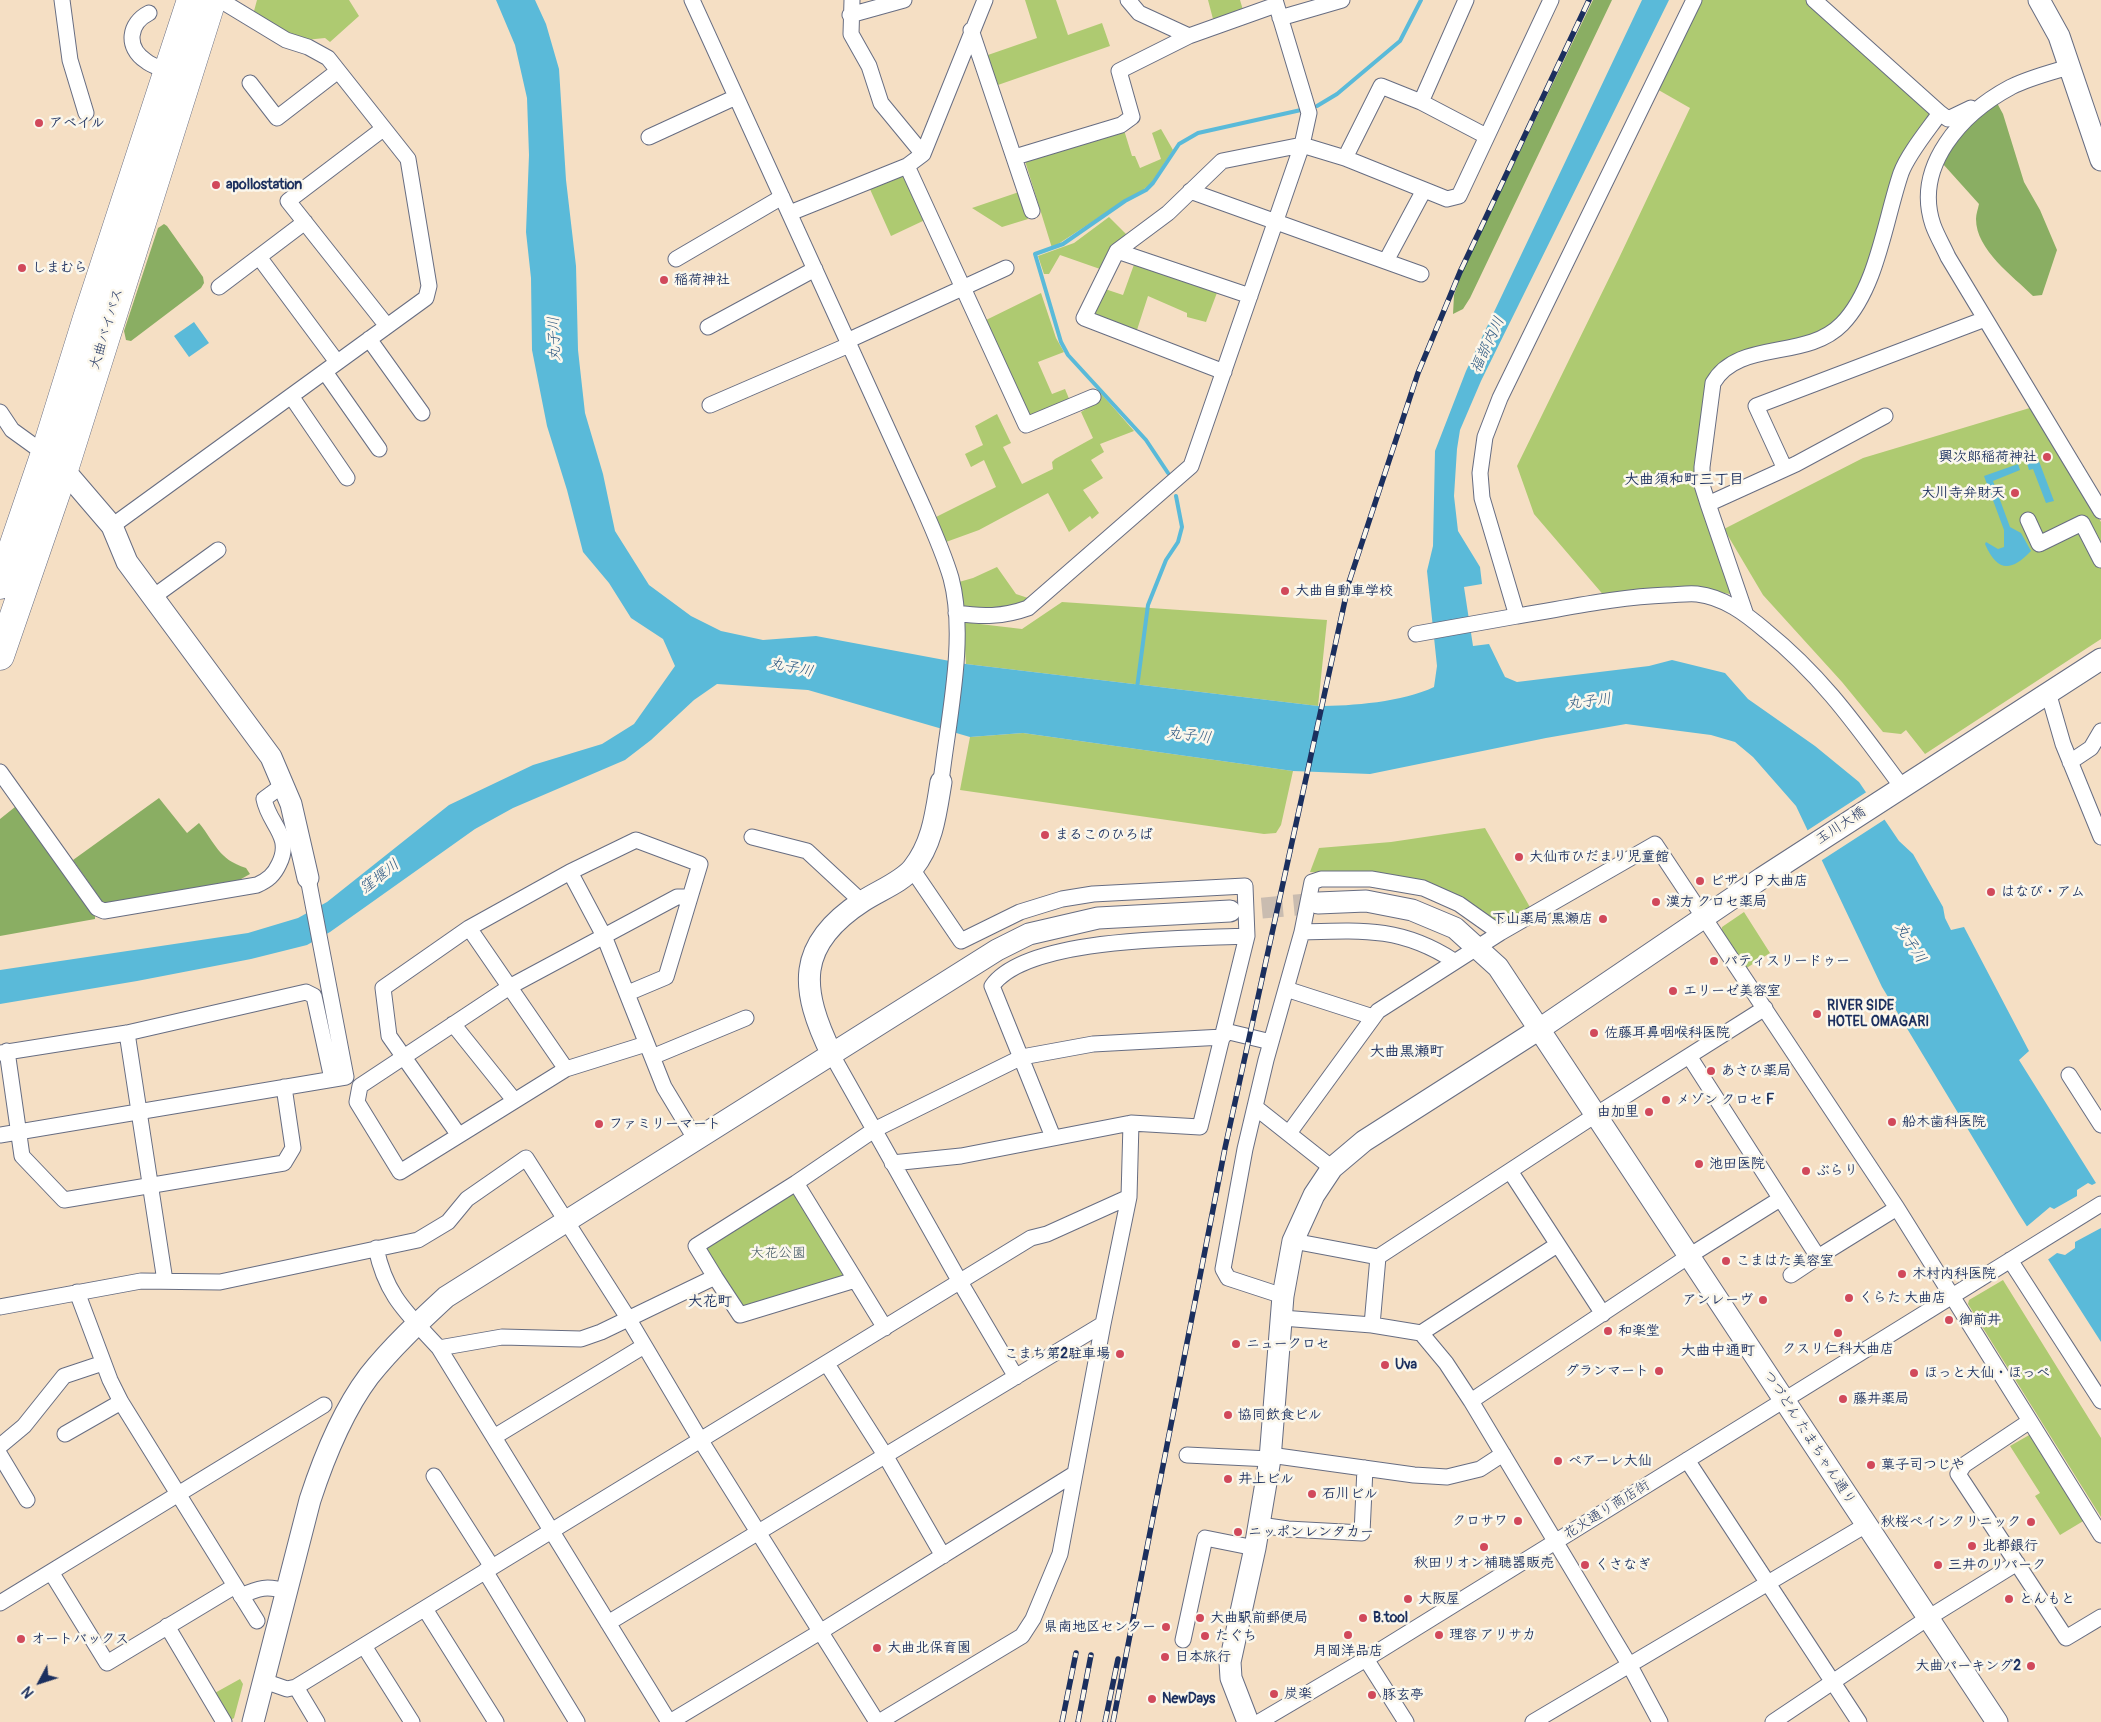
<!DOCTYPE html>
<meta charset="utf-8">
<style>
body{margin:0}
#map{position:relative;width:2101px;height:1722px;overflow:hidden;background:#f5dfc4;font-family:Pangolin,sans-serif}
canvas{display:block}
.north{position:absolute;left:15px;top:1657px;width:50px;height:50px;-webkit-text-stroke:4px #fbf7ec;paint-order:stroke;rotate:230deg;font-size:14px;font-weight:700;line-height:20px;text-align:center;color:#1b2f5e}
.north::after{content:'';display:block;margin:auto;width:18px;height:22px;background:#1b2f5e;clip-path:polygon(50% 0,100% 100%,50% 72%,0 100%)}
</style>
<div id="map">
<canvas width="2101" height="1722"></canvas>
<div class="north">N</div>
</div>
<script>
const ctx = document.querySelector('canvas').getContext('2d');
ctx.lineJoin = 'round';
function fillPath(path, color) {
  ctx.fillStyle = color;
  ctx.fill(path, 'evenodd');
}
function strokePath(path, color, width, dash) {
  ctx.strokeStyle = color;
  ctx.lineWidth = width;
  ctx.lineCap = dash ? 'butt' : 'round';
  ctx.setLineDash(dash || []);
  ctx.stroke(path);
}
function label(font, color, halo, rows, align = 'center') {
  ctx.font = font + ' Pangolin,"Klee One",sans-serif';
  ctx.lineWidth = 5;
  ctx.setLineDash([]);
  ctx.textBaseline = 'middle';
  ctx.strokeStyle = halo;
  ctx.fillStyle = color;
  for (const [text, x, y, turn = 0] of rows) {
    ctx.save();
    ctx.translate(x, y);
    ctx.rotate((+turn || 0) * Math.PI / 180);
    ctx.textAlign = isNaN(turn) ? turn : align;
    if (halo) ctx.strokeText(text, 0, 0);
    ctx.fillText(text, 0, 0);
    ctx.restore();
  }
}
fillPath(new Path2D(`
 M257 0H349L359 16 330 42 325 38 295 41 254 11Z
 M1025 0H1056L1068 35 1102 23 1110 46 995 86 985 56 1037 38Z
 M1208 0H1240L1243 10 1213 19Z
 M1697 0H1811L1936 114 1902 167 1853 304 1826 334 1725 363 1698 474 1735 595 1697 588 1606 598 1534 514 1517 466 1619 258 1690 108 1655 88Z
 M1161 129 1173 150 1152 182 1142 191 1124 201 1052 248 1025 161 1124 130 1132 156H1135L1140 168 1161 159 1152 133Z
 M905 174 925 220 891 236 869 187Z
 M1019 192 1028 219 1002 227 972 208Z
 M1109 217 1128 236 1100 269 1060 255 1049 274H1044L1038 256 1074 243Z
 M1136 259 1218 290 1206 322 1187 317V313L1148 296 1136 333 1090 317 1105 289 1123 295Z
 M1041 293 1056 338 1064 352 1038 362 1052 394 1065 389 1070 401 1029 416 982 322Z
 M1098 390 1134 431 1100 444 1104 452 1091 460 1103 478 1083 490 1099 513 1092 519 1090 516 1069 532 1048 493 979 530 946 542 936 517 996 487 984 460 971 467 965 454 983 445 975 426 997 414 1011 443 1003 447 1022 484 1053 469 1052 462 1055 459 1093 438 1081 412 1099 401 1095 393Z
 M2033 407 2101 522V639L1925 754 1906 730 1901 734 1883 732 1842 682 1763 595 1724 529 1863 458Z
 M997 567 1016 594 1028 598C1014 615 987 609 967 608L963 606 959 582 973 578Z
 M1062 602 1327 620 1318 706 966 664 963 622 1022 629Z
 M1023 733 1293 771 1281 825 1276 833 1264 834 960 790 970 737Z
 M1485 828 1531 909 1502 925 1383 875 1310 872 1319 848 1391 842Z
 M1744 912 1770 953 1745 969 1721 933 1722 927Z
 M790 1193H796L844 1273 843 1279 748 1308 739 1306 707 1251 708 1244Z
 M2003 1280 2101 1438V1517L1968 1304 1969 1300Z
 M2031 1434 2085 1520 2060 1535 2035 1496 2040 1493 2010 1446Z
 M240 1679 243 1684 234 1718 229 1721 213 1694Z`), '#aeca71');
fillPath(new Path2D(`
 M1593 0H1612L1470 298 1463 309 1453 314 1454 295 1462 272Z
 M1997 103 2003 114 2024 182 2040 210 2057 250 2042 295 2033 296C2013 276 1976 250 1976 219 1976 214 1978 209 1979 204L1943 164C1950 136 1973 120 1997 103Z
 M164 224 167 226 203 277 204 283 201 288 131 341 126 340 124 331 158 228Z
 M159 798 187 833 199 823C216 844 218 859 246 868L250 874 234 883 106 907 73 860Z
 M15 807 21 809 95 912V919L0 936V819Z`), '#8aae63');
fillPath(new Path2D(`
 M496 0H535L546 24 559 69 566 180 576 266 578 350 585 413 603 474 615 531 649 585 691 616 721 631 763 640 816 636 966 664 1318 706C1352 706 1403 702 1434 687L1437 666 1427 571 1433 546 1435 451 1466 371 1642 0H1669L1481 381 1460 430 1457 449 1454 496 1458 531 1480 567 1482 584 1464 587 1473 646 1489 644 1505 677 1517 682 1649 666 1672 660 1725 673 1748 699 1815 746 1859 782 1899 841 1913 854 1943 907 1945 918 1951 930 1964 927 2029 1051 2019 1060 2101 1191V1342L2019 1214 1882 987 1796 806 1753 757 1735 742 1711 735 1626 724 1546 738 1370 774 1293 771 1023 733 970 737 808 690 717 684 694 700 651 740 625 760 513 808 475 829 330 932 307 945 251 959 137 981 0 1004V970L248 933 298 918 327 902 449 805 533 765 602 744 634 724 675 666 663 639 631 618 609 583 583 552 567 490 547 426 532 350 531 278 526 232 529 155 527 98 515 45Z
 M194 322 209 343 189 357 174 336Z
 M2037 456 2054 501 2046 503 2033 469 2029 470 2026 460Z
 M2018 464 2020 470 1993 481 2010 527 2021 533 2031 551C2010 573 1997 571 1985 544L1986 542 1998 549 2004 547V530L1984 476Z`), '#5abad9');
fillPath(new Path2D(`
 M1868 791 1887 818 1819 862 1805 832Z
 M2098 1182 2101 1186V1228L2075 1242V1248L2065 1255 2057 1253 2046 1261 2025 1228 2050 1207 2054 1209 2077 1196V1190L2088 1183 2092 1185Z`), '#f5dfc4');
strokePath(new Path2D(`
 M1317 106 1337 94 1400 41 1421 0
 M1168 473 1146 440 1068 355 1061 342 1035 254 1063 244 1125 201 1146 190 1153 183 1179 144 1198 133 1301 110
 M1137 688 1148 605 1166 560 1178 542 1182 527 1176 496`), '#5abad9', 4);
strokePath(new Path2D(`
 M1230 911 1318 903`), '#c9bcb0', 21, [21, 11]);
const street = new Path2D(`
 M62 0 70 60 86 113
 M692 0 920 500C931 525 943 551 951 578 967 638 948 720 941 782
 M852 0 851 34 869 66 881 103 923 154
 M1128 0 1139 13 1189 36 1276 5
 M1466 0 1421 102 1381 86 1345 158 1447 199 1459 196 1551 0
 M1694 0 1500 398 1485 437 1480 473 1482 498 1517 616C1567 608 1616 597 1667 595 1676 595 1687 593 1697 594 1724 597 1746 614 1766 631 1824 678 1858 728 1902 787
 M1814 0 1940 113
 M149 13C129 23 125 47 146 61 152 66 161 68 168 72
 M850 15 904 0
 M1280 18 1342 0
 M971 30 1032 211
 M2069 67C2049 73 2029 78 2011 87 1962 113 1913 166 1933 225 1937 236 1943 246 1948 257L2101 511
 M250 83 277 118 338 71
 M1421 102 1486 136
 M383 129 288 201 387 326
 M649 137 736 97
 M1015 157 1121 125 1132 117 1119 71 1189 36
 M907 166 1026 425 1093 397
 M1190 191 1421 274
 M790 213 907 166 923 154 985 0
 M1117 251 1250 296
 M259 257 337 362
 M676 259 782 197
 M1386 261 1424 190
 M219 287 305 222
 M708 327 815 269
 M369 339 422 413
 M847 341 1006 268
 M325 372 379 449
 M1224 372 1084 318 1117 251 1168 213 1222 161 1302 145 1345 158
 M291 396 347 478
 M710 405 849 345
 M0 412 12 430 48 456
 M1785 469 1756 406 1985 319
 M1708 504 1702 485V467L1713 383C1738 339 1806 361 1842 324 1877 288 1885 220 1901 173 1908 154 1928 130 1940 113L1948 119 1971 108
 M2028 520 2039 544 2082 523 2101 560
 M112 526 426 298 429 286 408 159 328 58 308 47 286 40 220 0
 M153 597 218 550
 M956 613C982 617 1003 617 1028 608L1191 466 1302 145 1309 113 1275 0
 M1746 615 1708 504 1796 464 1885 416
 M1416 634 1517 616
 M2048 692 2063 744 2101 837
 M2070 762 2091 748 2101 731
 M0 772 97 908 104 911 257 885C268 880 274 875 279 864 293 836 269 825 264 799L283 785
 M752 837 807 851 862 902
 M912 869 961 941 1020 912 1062 899 1093 894 1245 886 1247 936C1189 939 1027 936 992 986L1053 1137
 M570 872 604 936 664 1087 696 1140
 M469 928 566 1069
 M1454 961C1402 927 1362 930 1302 932L1312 882 1321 879H1371L1423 888 1459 904 1500 933
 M1286 989 1373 1017
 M453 1024 514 1100
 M1225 1031 1271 1042
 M127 1033 165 1281
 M646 1044 566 1069 400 1172 357 1102 360 1086 511 986 677 897H689
 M7 1051 22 1156 64 1200 284 1163 293 1148 284 1087
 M0 1053 127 1033 306 992 314 996 332 1079
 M832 1055 960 1282 1016 1377
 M1689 1056 1818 1257 1897 1208
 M652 1057 746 1018
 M2069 1075 2101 1125
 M1255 1107 1332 1168
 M1289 1133 1378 1011 1500 933 1655 844 1897 1208 2030 1421
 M458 1134 389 1036 383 988 469 928 570 872 636 840 700 864 666 977 628 993
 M0 1135 346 1077 308 878
 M892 1163 961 1156 1131 1123 1200 1127 1247 936
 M1510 1171 1603 1314
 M796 1183 885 1328
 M1293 1241 1378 1257 1597 1114 1765 1008
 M376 1248C386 1296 407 1313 439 1348L669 1722
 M2010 1260 2101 1401
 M1791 1275 1818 1257
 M715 1277 696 1246 796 1183 874 1130 1022 1057 1093 1044 1223 1037
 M77 1292 110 1380 121 1402 257 1621
 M1283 1296 1228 1278 1223 1269 1245 1149 1266 1060 1302 932
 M0 1307 141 1281 220 1282 418 1240 448 1222 467 1199 526 1158 628 1318 701 1441 877 1722
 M1282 1318 1372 1325 1421 1333 1446 1363 1471 1401 1630 1666 1660 1722
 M1372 1325 1378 1257
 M1421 1333 1557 1245
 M439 1348 502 1337 581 1339 601 1332 715 1277 740 1315 855 1280
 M827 1364 885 1455 943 1556
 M1471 1401 1689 1256 1780 1199
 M65 1434 121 1402
 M494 1437 644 1346
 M0 1446 24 1426 64 1376 103 1363
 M0 1455 27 1500
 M1187 1455 1270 1459
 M1270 1455 1414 1475 1447 1477 1480 1469 1503 1454
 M1687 1460 1859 1722
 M434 1476 492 1567
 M1260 1525 1288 1529 1362 1533 1365 1468
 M2101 1535 2030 1421 1964 1465 1958 1474 2066 1638 2101 1617
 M485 1571 577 1722
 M51 1572 107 1663 235 1586
 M241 1596C258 1588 268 1585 286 1592
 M0 1603 324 1405
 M425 1609 496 1722
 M608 1623 1103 1324
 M167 1626 224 1722
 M1183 1640 1205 1538 1255 1548
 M364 1646 412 1722
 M1366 1659 1406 1722
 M264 1681 287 1689 296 1687 317 1722
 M296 1687 1031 1238 1047 1234 1129 1197
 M670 1722 820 1632 1074 1474
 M879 1722 1022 1636 1033 1619 1060 1554 1103 1324 1129 1197 1131 1123
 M1259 1722 1366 1659 2101 1204
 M1533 1722 1866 1525
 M1773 1722 1928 1618 2017 1563`);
const secondary = new Path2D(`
 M2039 0 2059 36 2101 160
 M64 470 112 526 127 562 271 757 291 804 308 878
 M1318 903 1366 901 1412 910 1455 928 1498 967 1997 1722
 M832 1055C800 989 795 945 863 901 878 891 902 882 913 868 933 843 936 812 941 782
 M253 1722 310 1500C324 1457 342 1412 369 1376 392 1347 419 1322 446 1297L997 950 1029 934 1098 918 1230 911
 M1248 1722 1231 1678 1230 1662 1255 1548 1270 1459 1283 1296 1293 1241 1314 1195 1332 1168 1364 1141 1541 1028 1762 878 2101 659`);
const highway = new Path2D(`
 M0 585 45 453 87 318 191 0
 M0 656 64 470 212 0`);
strokePath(street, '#676d82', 17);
strokePath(secondary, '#676d82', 23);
strokePath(highway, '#676d82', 29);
strokePath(street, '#fff', 15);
strokePath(secondary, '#fff', 21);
strokePath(highway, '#fff', 28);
const rail = new Path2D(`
 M1062 1722 1076 1653
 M1078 1722 1091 1655
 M1105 1722 1118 1659
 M1113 1722 1225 1148 1349 582 1418 373 1460 272 1589 0`);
strokePath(rail, '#1b2f5e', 5.5);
strokePath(rail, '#fbf7ec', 4, [11]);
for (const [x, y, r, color] of [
 [39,123,5,"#d1495b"],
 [216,185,5,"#d1495b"],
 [22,268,5,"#d1495b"],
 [664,280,5,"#d1495b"],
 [2047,457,5,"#d1495b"],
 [2015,493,5,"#d1495b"],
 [1285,591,5,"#d1495b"],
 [1045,835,5,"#d1495b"],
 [1519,857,5,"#d1495b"],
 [1700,881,5,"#d1495b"],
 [1991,892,5,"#d1495b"],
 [1656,902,5,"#d1495b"],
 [1603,919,5,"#d1495b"],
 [1714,961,5,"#d1495b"],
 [1673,991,5,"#d1495b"],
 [1817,1014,5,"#d1495b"],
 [1594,1033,5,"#d1495b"],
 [1711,1071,5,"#d1495b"],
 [1666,1100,5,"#d1495b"],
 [1649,1112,5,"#d1495b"],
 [1892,1122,5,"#d1495b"],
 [599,1124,5,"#d1495b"],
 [1699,1164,5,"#d1495b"],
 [1806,1171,5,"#d1495b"],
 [1726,1261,5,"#d1495b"],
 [1902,1274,5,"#d1495b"],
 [1849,1298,5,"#d1495b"],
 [1763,1300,5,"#d1495b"],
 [1949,1320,5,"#d1495b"],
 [1608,1331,5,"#d1495b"],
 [1838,1333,5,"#d1495b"],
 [1236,1344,5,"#d1495b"],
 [1120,1354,5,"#d1495b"],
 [1385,1365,5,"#d1495b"],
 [1659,1371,5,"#d1495b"],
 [1914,1373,5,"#d1495b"],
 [1843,1399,5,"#d1495b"],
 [1228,1415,5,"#d1495b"],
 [1558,1461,5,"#d1495b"],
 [1871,1465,5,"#d1495b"],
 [1228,1479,5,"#d1495b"],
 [1312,1494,5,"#d1495b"],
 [1518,1521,5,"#d1495b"],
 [2031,1522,5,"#d1495b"],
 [1238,1532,5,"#d1495b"],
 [1972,1546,5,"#d1495b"],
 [1484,1547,5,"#d1495b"],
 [1585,1565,5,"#d1495b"],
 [1938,1565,5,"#d1495b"],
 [1408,1599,5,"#d1495b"],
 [2009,1599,5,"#d1495b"],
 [1200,1618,5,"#d1495b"],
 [1363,1618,5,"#d1495b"],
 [1166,1627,5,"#d1495b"],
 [1348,1635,5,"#d1495b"],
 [1439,1635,5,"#d1495b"],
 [1205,1636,5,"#d1495b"],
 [21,1639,5,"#d1495b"],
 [877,1648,5,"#d1495b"],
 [1165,1657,5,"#d1495b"],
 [2031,1666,5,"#d1495b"],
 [1274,1694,5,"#d1495b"],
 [1372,1695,5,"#d1495b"],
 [1152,1699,5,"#d1495b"]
]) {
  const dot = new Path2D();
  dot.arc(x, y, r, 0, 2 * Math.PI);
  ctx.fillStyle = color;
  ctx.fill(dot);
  strokePath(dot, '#fbf7ec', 2);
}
label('bold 14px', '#1b2f5e', '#fbf7ec', [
 ["アベイル",49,123],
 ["apollostation",226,185],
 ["しまむら",32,268],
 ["稲荷神社",674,280],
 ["興次郎稲荷神社",2037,457,"right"],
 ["大川寺弁財天",2005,493,"right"],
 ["大曲自動車学校",1295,591],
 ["まるこのひろば",1055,835],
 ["大仙市ひだまり児童館",1529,857],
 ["ピザＪＰ大曲店",1710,881],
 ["はなび・アム",2001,892],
 ["漢方 クロセ薬局",1666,902],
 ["下山薬局 黒瀬店",1593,919,"right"],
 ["パティスリードゥー",1724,961],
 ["エリーゼ美容室",1683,991],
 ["RIVER SIDE",1827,1006],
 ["HOTEL OMAGARI",1827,1022],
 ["佐藤耳鼻咽喉科医院",1604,1033],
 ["あさひ薬局",1721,1071],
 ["メゾン クロセ F",1676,1100],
 ["由加里",1639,1112,"right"],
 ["船木歯科医院",1902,1122],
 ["ファミリーマート",609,1124],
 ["池田医院",1709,1164],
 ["ぶらり",1816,1171],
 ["こまはた美容室",1736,1261],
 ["木村内科医院",1912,1274],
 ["くらた 大曲店",1859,1298],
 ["アンレーヴ",1753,1300,"right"],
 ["御前井",1959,1320],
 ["和楽堂",1618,1331],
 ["ニュークロセ",1246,1344],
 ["クスリ仁科大曲店",1838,1349,"center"],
 ["こまち第2駐車場",1110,1354,"right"],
 ["Uva",1395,1365],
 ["グランマート",1649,1371,"right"],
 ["ほっと大仙・ほっぺ",1924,1373],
 ["藤井薬局",1853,1399],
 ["協同飲食ビル",1238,1415],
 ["ペアーレ大仙",1568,1461],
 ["菓子司つじや",1881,1465],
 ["井上ビル",1238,1479],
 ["石川ビル",1322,1494],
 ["クロサワ",1508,1521,"right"],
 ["秋桜ペインクリニック",2021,1522,"right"],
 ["ニッポンレンタカー",1248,1532],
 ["北都銀行",1982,1546],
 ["秋田リオン補聴器販売",1484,1563,"center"],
 ["くさなぎ",1595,1565],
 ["三井のリパーク",1948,1565],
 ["大阪屋",1418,1599],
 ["とんもと",2019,1599],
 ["大曲駅前郵便局",1210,1618],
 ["B.tool",1373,1618],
 ["県南地区センター",1156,1627,"right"],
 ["理容 アリサカ",1449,1635],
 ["たぐち",1215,1636],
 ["オートバックス",31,1639],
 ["大曲北保育園",887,1648],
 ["月岡洋品店",1348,1651,"center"],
 ["日本旅行",1175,1657],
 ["大曲パーキング2",2021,1666,"right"],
 ["炭楽",1284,1694],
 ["豚玄亭",1382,1695],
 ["NewDays",1162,1699]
], 'left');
label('14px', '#1b2f5e', '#fbf7ec', [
 ["大曲バイパス",107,329,-73],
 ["玉川大橋",1841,826,-33],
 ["つづどん たまちゃん通り",1809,1438,57],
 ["花火通り商店街",1607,1510,-32]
]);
label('14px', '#405663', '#fbf7ec', [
 ["大花公園",778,1253]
]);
label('italic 15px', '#2e5983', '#fbf7ec', [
 ["丸子川",555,339,-92],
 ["福部内川",1488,345,-65],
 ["丸子川",791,668,12],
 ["丸子川",1589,702,-7],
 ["丸子川",1189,736,7],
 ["窪堰川",380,877,-38],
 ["丸子川",1910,943,58]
]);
label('bold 15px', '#1b2f5e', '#fbf7ec', [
 ["大曲須和町三丁目",1684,480],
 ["大曲黒瀬町",1407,1052],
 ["大花町",710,1302],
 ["大曲中通町",1718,1351]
]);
</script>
